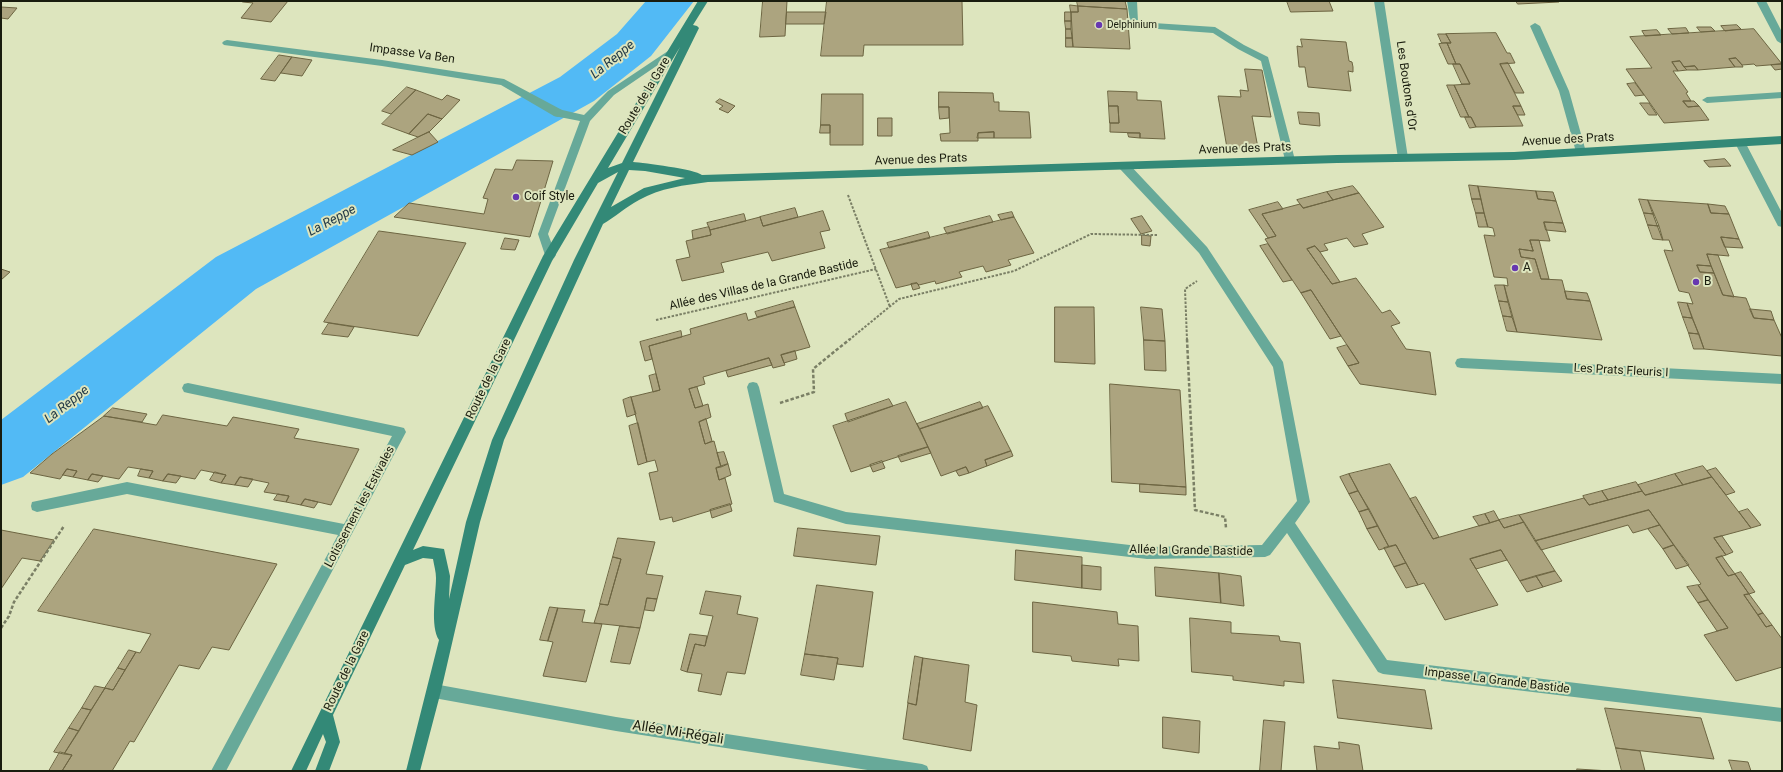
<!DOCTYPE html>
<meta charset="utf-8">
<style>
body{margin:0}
#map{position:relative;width:1783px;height:772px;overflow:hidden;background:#dde5be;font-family:Roboto,sans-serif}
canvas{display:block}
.frame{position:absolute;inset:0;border:2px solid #191c0e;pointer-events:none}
</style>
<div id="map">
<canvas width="1783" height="772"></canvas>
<div class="frame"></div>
</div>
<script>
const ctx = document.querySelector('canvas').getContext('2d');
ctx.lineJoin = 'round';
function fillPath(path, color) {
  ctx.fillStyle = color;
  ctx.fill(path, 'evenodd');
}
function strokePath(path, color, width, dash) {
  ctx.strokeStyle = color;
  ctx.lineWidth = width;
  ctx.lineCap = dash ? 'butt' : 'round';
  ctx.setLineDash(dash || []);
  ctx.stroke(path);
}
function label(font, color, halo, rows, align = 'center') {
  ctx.font = font + ' Roboto,sans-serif';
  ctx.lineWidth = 4;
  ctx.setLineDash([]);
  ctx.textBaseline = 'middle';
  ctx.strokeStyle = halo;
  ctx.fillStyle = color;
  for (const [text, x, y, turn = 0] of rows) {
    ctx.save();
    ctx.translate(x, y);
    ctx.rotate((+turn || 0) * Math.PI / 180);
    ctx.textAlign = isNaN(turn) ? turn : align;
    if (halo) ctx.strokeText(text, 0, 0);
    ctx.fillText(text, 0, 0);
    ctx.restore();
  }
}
fillPath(new Path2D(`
 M646 1H694L651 56 594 101 256 289 23 477 1 485V420L216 257 560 77 617 34Z`), '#52baf5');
const building = new Path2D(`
 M244 1H288L271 22 241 18 253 3 243 2Z
 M763 1H787L785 36 760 37Z
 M827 1H962L963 45H864L863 56H821Z
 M1077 1H1125L1127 9 1078 6Z
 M1287 1H1329L1333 11 1291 12Z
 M1516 1H1558L1559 2 1518 4Z
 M1070 5 1078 6V12H1071Z
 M1078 6 1127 9 1130 49 1073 47 1071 12H1078Z
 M1 7 17 8 8 19 1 18Z
 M787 12H826L824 24H786Z
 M1065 12H1071V21H1065Z
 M1065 21H1071V29H1066Z
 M1737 25 1741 29 1725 31 1721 26Z
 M1697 27H1711L1715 31 1701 32Z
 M1686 28 1689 33 1672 34 1668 29Z
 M1066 29H1071L1072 38H1066Z
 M1754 29 1782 64 1756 66 1754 64 1742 65 1736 58 1729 59 1735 67 1698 70 1695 66 1684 67 1680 61 1672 62 1678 71H1673L1688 92 1686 93 1691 101H1683L1688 107 1699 106 1709 120 1664 123 1626 69 1652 68 1630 37Z
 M1657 30 1661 35 1645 36 1642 31Z
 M1496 33 1507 53H1510L1515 63 1500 64 1521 106H1513L1523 126 1476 127 1471 117H1469L1454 85 1470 84 1460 64H1456L1447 43H1451L1446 34Z
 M1438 34H1446L1451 43H1442Z
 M1066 38H1072L1073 47H1066Z
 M1301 39 1346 42 1349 61 1352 62 1353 67V72L1348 71 1351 91 1308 87 1305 67H1299L1297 46 1302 47Z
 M1447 43 1456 64H1448L1439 44Z
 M279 55 292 57 275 81 261 79Z
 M292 57 312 60 302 76 281 73Z
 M1736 58 1742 65 1743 67H1735L1729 59Z
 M1680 61 1684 67 1687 70 1678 71 1672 62Z
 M1508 63 1524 93H1515L1500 64Z
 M1453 64H1460L1470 84H1462Z
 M1782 64V69L1775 70 1771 65Z
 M1695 66 1698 70H1687L1684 67Z
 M1245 69 1262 70 1271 117 1252 116 1258 148H1227L1218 96 1241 97 1240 90 1248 91Z
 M1635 83 1644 95 1635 96 1627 84Z
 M1447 85H1454L1469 117H1461Z
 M407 87 416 90 391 114 382 111Z
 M416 90 442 100 447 95 460 100 442 119 428 114 409 134 382 124Z
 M1108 91 1137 92V100L1161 101 1165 139 1140 138V133L1110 132V123H1119L1118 106H1109Z
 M939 92 993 93 994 102H999V111L1029 112 1031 138H994V132L978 133V141H941L940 134 950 133 949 107H939Z
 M822 94H863V145H830V125H821Z
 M720 99 735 106 728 113 719 109 723 106 716 102Z
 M1683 101H1694L1699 106 1688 107Z
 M1640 103H1649L1657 115H1649Z
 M1109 106H1118L1119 123H1110Z
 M1513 106H1521L1525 115H1518Z
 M939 107H949V118L940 119Z
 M1298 112 1319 113 1320 126 1300 124Z
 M428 114 442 119 429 132 418 137 409 134Z
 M1465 117H1471L1476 127 1470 128Z
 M878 118H892V136H878Z
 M821 125H830V133H820Z
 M429 132 438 142 412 155 393 150Z
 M994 132V138H977L978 133Z
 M1128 133H1140V138L1129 137Z
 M1725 159 1731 166 1709 167 1704 161Z
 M517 160 553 161 530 237 394 217 409 203 484 214 488 199 483 198 495 169 512 170Z
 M1469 185 1478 186 1481 199H1472Z
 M1353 186 1359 193 1333 200 1327 192Z
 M1478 186 1536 191 1538 199 1556 201 1563 223 1544 222 1550 241 1530 240 1533 251 1519 249 1521 257 1535 259 1541 279 1562 280 1567 299 1590 301 1602 340 1517 332 1504 285 1508 286 1507 278 1494 277 1484 235 1495 236 1493 228 1488 227Z
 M1536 191 1553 192 1556 201 1538 199Z
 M1327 192 1333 200 1303 208 1297 200Z
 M1359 193 1384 227 1362 234 1368 244 1354 247 1347 238 1324 244 1328 250 1320 252 1315 246 1307 249 1332 284 1356 278 1382 313 1390 310 1400 323 1391 326 1406 349 1430 352 1436 395 1360 384 1348 366 1359 363 1341 336 1311 290 1301 293 1265 239 1276 236 1262 214 1300 204 1303 208Z
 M1472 199H1481L1484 213H1476Z
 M1639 199 1648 200 1654 214 1644 213Z
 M1648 200 1708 204 1711 213 1729 214 1739 239 1721 237 1729 256 1707 254 1711 266 1697 265 1700 272 1714 273 1723 295 1746 298 1754 318 1774 320 1782 338V356L1704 349 1687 303 1693 304 1689 293 1679 291 1664 250 1673 251 1669 240H1663Z
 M1278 202 1283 209 1262 214 1276 236 1268 238 1249 210Z
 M1708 204 1725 206 1729 214 1711 213Z
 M795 208 798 217 763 226 760 217Z
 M823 211 830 230 820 232 825 248 772 261 768 252 738 259 721 263 724 272 682 281 676 260 690 257 686 241 711 235 710 230 760 217 763 226Z
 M1012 212 1014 217 1001 220 998 215Z
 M1476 213H1484L1488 227H1479Z
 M1644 213 1654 214 1659 226 1648 225Z
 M744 214 746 221 710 230 707 223Z
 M990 216 993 222 947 234 944 228Z
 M1142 216 1152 231 1141 234 1131 219Z
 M1014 217 1034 253 1008 260 1011 265 986 272 983 266 959 272 962 277 936 284 935 281 919 285 917 283 896 288 880 250Z
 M1544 222 1563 223 1566 232 1546 230Z
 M1648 225 1659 226 1663 240 1653 239Z
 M709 227 711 235 693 239 692 231Z
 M379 231 466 243 418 336 324 322Z
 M928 232 930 238 889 248 887 243Z
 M1142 235 1151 236 1150 246 1142 245Z
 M1721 237 1739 239 1743 248 1725 247Z
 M505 238 519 240 515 250 501 249Z
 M1530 240H1539L1549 279H1541L1535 259 1521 257 1519 249 1533 251Z
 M1268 244 1292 280 1283 282 1260 246Z
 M1315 246 1320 252 1340 282 1332 284 1307 249Z
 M1707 254 1718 255 1734 297 1723 295Z
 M1697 265 1711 266 1714 273 1700 272Z
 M1 269 10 272 1 280Z
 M917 283 920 288 913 290 911 284Z
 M1495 285H1504L1508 302 1499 301Z
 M1311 290 1341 336 1330 339 1301 293Z
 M1565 291 1587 293 1590 301 1567 299Z
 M793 301 795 307 757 317 755 312Z
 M1499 301 1508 302 1512 317 1503 316Z
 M1678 302 1687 303 1692 318 1683 317Z
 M795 307 810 347 781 355 785 365 773 368 769 358 703 377 705 384 689 389 695 408 708 404 711 417 699 422 705 444 714 441 721 467 716 468 719 480 725 478 732 504 673 522 672 517 660 520 649 473 658 471 655 460 647 462 631 397 660 390 649 346 691 334 690 329 746 313 748 320Z
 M1055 307H1094L1095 364 1055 362Z
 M1141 307 1162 309 1165 341 1144 340Z
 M1750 309 1771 311 1774 320 1754 318Z
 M1503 316 1512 317 1517 332 1507 331Z
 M1683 317 1692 318 1699 334 1689 333Z
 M329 323 354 327 348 337 322 334Z
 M681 331 682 337 649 346 652 359 645 361 640 342Z
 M1689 333 1699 334 1704 349H1694Z
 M1144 340 1165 341 1166 371 1145 370Z
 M1347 345 1359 363 1348 366 1337 348Z
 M795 351 797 359 784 363 781 355Z
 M769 358 772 365 728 377 726 371Z
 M656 374 660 390 653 392 649 376Z
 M1110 384 1180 390 1186 487 1112 482Z
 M697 387 703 406 695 408 689 389Z
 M631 397 636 414 627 417 623 400Z
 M889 399 893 406 848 422 845 414Z
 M906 402 928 447 851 472 833 426Z
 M980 402 983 408 920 429 917 424Z
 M988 406 1011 451 985 460 987 466 979 469 969 473 966 467 941 476 920 429Z
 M113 408 147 414 142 422 104 416Z
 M163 415 227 426 233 417 299 429 294 438 359 449 331 505 305 499 301 505 286 502 289 496 264 492 269 483 240 477 235 485 221 483 226 475 201 470 195 479 168 474 163 481 149 478 153 471 128 467 119 479 92 474 88 480 73 477 77 471 67 469 60 479 30 473 52 454 104 416 156 425Z
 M706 419 712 441 705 444 699 422Z
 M638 423 647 462 638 465 629 426Z
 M928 447 931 453 901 462 898 456Z
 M1011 451 1013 456 987 466 985 460Z
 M724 452 728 464 721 467 717 453Z
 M882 461 885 468 873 472 870 465Z
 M728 464 731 475 719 480 716 468Z
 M1390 464 1433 539 1499 520 1504 528 1524 522 1555 571 1520 581 1501 550 1470 559 1498 605 1445 620 1424 583 1418 585 1396 545 1389 547 1349 474Z
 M1703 466 1712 477 1683 485 1675 474Z
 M966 467 969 473 959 476 956 471Z
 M1716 468 1735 492 1726 495 1707 471Z
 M67 469 77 471 73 477 63 475Z
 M141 469 153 471 149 478 138 476Z
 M215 472 226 475 221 483 210 480Z
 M92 474 103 476 98 482 88 480Z
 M168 474 181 476 176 483 163 481Z
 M1349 474 1358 491 1349 494 1340 477Z
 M1675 474 1683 485 1645 495 1638 485Z
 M240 477 253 479 248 487 235 485Z
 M1712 477 1751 528 1714 538 1726 555 1716 558 1728 576 1735 574 1749 594 1744 595 1766 627 1772 625 1782 639V667L1736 681 1704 635 1728 628 1698 585 1701 584 1649 510 1535 541 1519 515 1584 498 1589 505 1642 491 1645 495Z
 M1636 482 1642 491 1608 500 1602 491Z
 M1140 484 1186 487V495L1140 492Z
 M1358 491 1369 509 1359 512 1349 494Z
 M1602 491 1608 500 1589 505 1584 498 1583 496Z
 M278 494 289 496 286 502 274 500Z
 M1416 497 1439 537 1433 539 1410 499Z
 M305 499 318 502 314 508 301 505Z
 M730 504 732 511 712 518 710 510Z
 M1369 509 1378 526 1367 529 1359 512Z
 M1748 509 1761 525 1751 528 1739 512Z
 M1649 510 1660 525 1633 533 1628 525 1541 550 1535 541Z
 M1494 511 1499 520 1490 523 1485 514Z
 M1485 514 1490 523 1479 526 1473 517Z
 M1519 515 1524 522 1504 528 1499 520Z
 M1660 525 1674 545 1663 549 1648 529Z
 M1378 526 1389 547 1379 550 1367 529Z
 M798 528 880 536 876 565 794 556Z
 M94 529 277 564 229 650 212 647 199 669 179 665 134 742 130 741 112 771H62L72 755 64 754 105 688 113 690 136 652 140 653 151 634 38 611Z
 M1 530 54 540 40 561 22 558 1 589Z
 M1722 536 1733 552 1726 555 1714 538Z
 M618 538 655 542 646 574 663 576 657 599 647 598 640 628 594 623 600 604 608 605 621 559 613 557Z
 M1396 545 1406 563 1394 567 1384 548Z
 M1674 545 1689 565 1676 569 1663 549Z
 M1016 550 1082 557V588L1015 580Z
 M1501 550 1507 560 1476 569 1470 559Z
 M1722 556 1729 566 1735 574 1728 576 1716 558Z
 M613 557 621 559 608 605 600 604Z
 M1406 563 1418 585 1406 588 1394 567Z
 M1082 565 1101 567V590L1082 588Z
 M1155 567 1219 573 1221 603 1156 596Z
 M1555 571 1562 581 1543 587 1536 576Z
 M1741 572 1755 592 1749 594 1735 574Z
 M1219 573 1241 576 1244 606 1221 603Z
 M1536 576 1543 587 1527 592 1520 581Z
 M817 585 873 592 863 667 837 664 838 658 805 654Z
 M1698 585 1708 600 1698 603 1687 587Z
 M706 591 741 596 737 614 758 618 745 674 727 672 721 695 698 691 702 674 687 672 695 644 705 646 713 616 700 614Z
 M1749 594 1763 613 1758 615 1744 595Z
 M647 598 657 599 654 611 645 610Z
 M1708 600 1728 628 1717 631 1698 603Z
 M1033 602 1117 612 1118 624 1138 626 1139 661 1118 659 1119 666 1072 661 1071 656 1033 652Z
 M550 607 558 608 548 641 540 640Z
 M558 608 585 610 582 622 602 624 586 682 543 676 553 642 548 641Z
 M1763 613 1772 625 1766 627 1758 615Z
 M1190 618 1231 622V633L1279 636 1280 641 1300 643 1304 683 1284 681V686L1233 680V676L1192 672Z
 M620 626 640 628 630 664 611 662Z
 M690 634 707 636 705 646 695 644 687 672 681 670Z
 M129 650 136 652 125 670 118 668Z
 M805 654 838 658 834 680 801 675Z
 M915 656 923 658 916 705 908 703Z
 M923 658 969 665 965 702 977 705 971 751 903 739 908 703 916 705Z
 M118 668 125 670 113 690 105 688Z
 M1333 680 1425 690 1432 729 1338 718Z
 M95 686 105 688 91 710 82 708Z
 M82 708 91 710 79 731 69 728Z
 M1605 708 1701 718 1714 759 1616 748Z
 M1163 717 1200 721 1199 753 1163 748Z
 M1264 720 1285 722 1281 771H1260Z
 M69 728 79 731 64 754 54 752Z
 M1339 742 1359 745 1363 771H1317L1314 746 1339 749Z
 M1616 748 1640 751 1645 771H1622Z
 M60 752 72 755 62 771H49Z
 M1729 760 1748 762 1751 771H1733Z
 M1577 769 1610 771H1578Z`);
fillPath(building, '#aca47f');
strokePath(building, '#6d6542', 1);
strokePath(new Path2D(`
 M848 195 890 307
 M656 320 876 269
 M849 340 899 299 1014 271 1091 234 1157 235
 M1187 340 1185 289 1197 281`), '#7a7f65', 2, [2.5, 1.5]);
strokePath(new Path2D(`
 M1187 339 1195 510 1225 517 1226 528
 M780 403 814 392 813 369 850 339
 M1 628 9 616 14 602 64 526`), '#7a7f65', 2.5, [3.5, 2]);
fillPath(new Path2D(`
 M1127 1H1137L1138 22 1215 27 1244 45 1268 57 1295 160 1294 163H1286L1285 160 1261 61 1238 49 1213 33 1131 27Z
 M1374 1H1384L1408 158 1407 161H1399L1398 158Z
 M1756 1H1766L1782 32V44L1777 41Z
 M1535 23 1540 26 1569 91 1586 152 1585 155H1577L1576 152 1559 91 1530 26Z
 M671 49 676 52 674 54 614 95 590 121 548 234 556 255 554 258 550 259 546 258 538 234 580 121 554 116 553 113 554 110 558 109 584 115 608 91Z
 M1782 92V98L1707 103 1702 100 1707 97Z
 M1740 139 1744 140 1782 213V227L1778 226 1735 143Z
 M1461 358 1782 374V384L1461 368 1457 367 1455 363 1457 359Z
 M188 383 400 427 404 428 406 432 226 771H211L338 535 127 494 37 512 32 510 31 506 32 502 127 482 344 524 392 436 188 393 184 392 182 388 184 384Z`), '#67a999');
fillPath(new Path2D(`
 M227 40 382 60 504 79 562 110 563 113 558 117 554 116 501 85 382 66 224 45 222 43 224 41Z
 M1124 162 1128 163 1207 247 1283 362 1310 502 1295 523 1387 660 1782 708V722L1383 674 1378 672 1287 533 1270 555 1265 557 1147 559 846 524 774 502 747 387 749 383 753 382 757 383 759 387 784 494 846 512 1147 547 1262 545 1297 501 1273 367 1199 253 1120 169 1119 166 1120 163Z
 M434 684 616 717 922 764 927 766 929 771H874L616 731 434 698 429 696 427 691 429 686Z`), '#67a999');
fillPath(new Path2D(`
 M698 1H708L693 25 697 26 699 28 633 162C644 163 695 169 702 175L1337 155 1514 152 1782 136V144L1514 160 1337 163 708 182C685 185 660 188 639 200 626 207 615 217 603 224L504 440 480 522 441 691 420 771H406L439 640C430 626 436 595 436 578 436 572 434 565 433 559L423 558 405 565 333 715 340 742 329 771H315L326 742 323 734 306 771H291L543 256ZM680 47 622 163 608 168ZM629 170 645 171 685 178 644 188 611 207ZM618 172 574 260 492 440 466 522 449 599 450 576 444 549 423 546 413 550 552 261 598 183Z`), '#338977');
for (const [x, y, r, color] of [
 [1099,25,4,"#6738b0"],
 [516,197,4,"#6738b0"],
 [1515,268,4,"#6738b0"],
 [1696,282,4,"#6738b0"]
]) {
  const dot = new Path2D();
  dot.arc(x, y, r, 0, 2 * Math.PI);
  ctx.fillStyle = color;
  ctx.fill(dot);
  strokePath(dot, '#dde5be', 1.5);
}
label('10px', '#191c0e', '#dde5be', [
 ["Delphinium",1107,25]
], 'left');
label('12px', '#191c0e', '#dde5be', [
 ["Impasse Va Ben",412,54,8],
 ["Les Boutons d'Or",1406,86,82],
 ["Route de la Gare",645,96,-59],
 ["Avenue des Prats",1568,140,-3],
 ["Avenue des Prats",1245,149,-2],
 ["Avenue des Prats",921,160,-2],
 ["Allée des Villas de la Grande Bastide",764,285,-13],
 ["Les Prats Fleuris I",1621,371,3],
 ["Route de la Gare",489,379,-64],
 ["Lotissement les Estivales",360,507,-62],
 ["Allée la Grande Bastide",1191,551,1],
 ["Route de la Gare",347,671,-64],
 ["Impasse La Grande Bastide",1497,681,7]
]);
label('12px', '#191c0e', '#dde5be', [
 ["Coif Style",524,197],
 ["A",1523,268],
 ["B",1704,282]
], 'left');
label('italic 13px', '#223947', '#dde5be', [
 ["La Reppe",613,60,-39],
 ["La Reppe",332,221,-28],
 ["La Reppe",67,405,-38]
]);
label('14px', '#191c0e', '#dde5be', [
 ["Allée Mi-Régali",678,733,9]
]);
</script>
